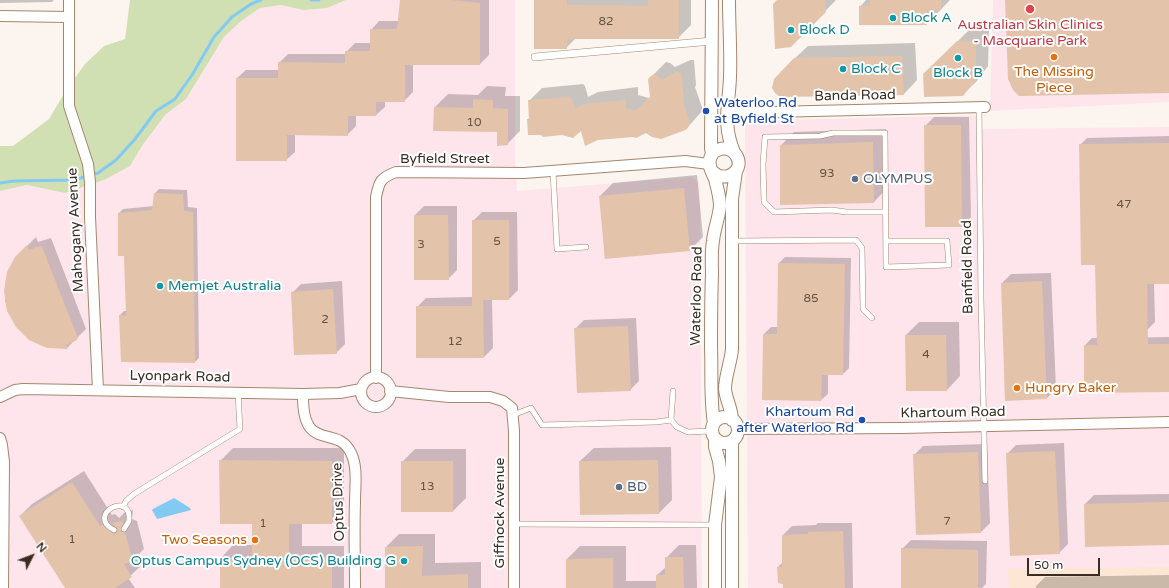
<!DOCTYPE html>
<style>
body{margin:0}
#map{position:relative;width:1169px;height:588px;overflow:hidden;background:#fbf4ef;font-family:"Varela Round",sans-serif}
canvas{display:block}
.north{position:absolute;left:12px;top:536px;width:40px;height:40px;-webkit-text-stroke:3px #fff;paint-order:stroke;rotate:48deg;font-size:11px;font-weight:700;line-height:16px;text-align:center;color:#392d23}
.north::after{content:'';display:block;margin:auto;width:14px;height:18px;background:#392d23;clip-path:polygon(50% 0,100% 100%,50% 72%,0 100%)}
.scale{position:absolute;left:1027px;top:558px;width:73px;height:18px;box-sizing:border-box;border:2px solid #392d23;border-top:0;padding-left:5px;font-size:12px;line-height:14px;white-space:nowrap;color:#392d23;-webkit-text-stroke:3px #fff;paint-order:stroke}
</style>
<div id="map">
<canvas width="1169" height="588"></canvas>
<div class="north">N</div>
<div class="scale">50 m</div>
</div>
<script>
const ctx = document.querySelector('canvas').getContext('2d');
ctx.lineJoin = 'round';
function fillPath(path, color) {
  ctx.fillStyle = color;
  ctx.fill(path, 'evenodd');
}
function strokePath(path, color, width, dash) {
  ctx.strokeStyle = color;
  ctx.lineWidth = width;
  ctx.lineCap = dash ? 'butt' : 'round';
  ctx.setLineDash(dash || []);
  ctx.stroke(path);
}
function label(font, color, halo, rows, align = 'center') {
  ctx.font = font + ' "Varela Round",sans-serif';
  ctx.lineWidth = 4;
  ctx.setLineDash([]);
  ctx.textBaseline = 'middle';
  ctx.strokeStyle = halo;
  ctx.fillStyle = color;
  for (const [text, x, y, turn = 0] of rows) {
    ctx.save();
    ctx.translate(x, y);
    ctx.rotate((+turn || 0) * Math.PI / 180);
    ctx.textAlign = isNaN(turn) ? turn : align;
    if (halo) ctx.strokeText(text, 0, 0);
    ctx.fillText(text, 0, 0);
    ctx.restore();
  }
}
fillPath(new Path2D(`
 M346 0H515V158L517 191 692 177 699 182 700 200 702 588H0V191L27 185 65 193 130 166 142 146 165 115 186 99 224 37 241 21 260 8 281 5 303 10 327 8Z
 M993 0H1169V102L990 111Z
 M993 115 979 116V129L1169 127V588H748L745 121Z`), '#fee4eb');
fillPath(new Path2D(`
 M1169 567V588H1009L1008 569Z`), '#fde6d3');
fillPath(new Path2D(`
 M130 0H346L327 8 303 10 281 5 260 8 241 21 224 37 186 99 165 115 142 146 130 166 104 180 65 193 27 185 0 191V146H13L49 119 65 92 85 64 104 46 125 39Z`), '#d1e0b2');
fillPath(new Path2D(`
 M174 498 190 508 191 510 157 519 152 510 153 509Z`), '#83caf2');
fillPath(new Path2D(`
 M0 0H54L52 2 0 3Z
 M401 0H489V55L480 64H413V92L404 101H385V107L376 115H356V126L347 135H295V152L286 160 237 78 246 70H279V63L288 54H346V52L355 43H371V30L379 21H399Z
 M535 0H691V25L678 38H576L566 48Z
 M778 0H836L791 46Z
 M866 0H950L927 24 860 7Z
 M971 28 989 29 988 66 976 82 962 95 924 75Z
 M915 43 917 80 904 94 780 96 794 59 808 46Z
 M690 60H694L696 85 695 87 703 110 687 128 646 131 582 129 528 119 530 117 529 101 542 88 583 84 585 86 588 97 598 92 638 87V95L649 98 651 97 653 75 666 62 670 63 675 67Z
 M487 86 506 87 505 96H520V131L507 144 498 131 435 107 448 94 478 95Z
 M934 117H969L971 217 962 226 925 126Z
 M886 129 887 188 874 202 781 145 794 132Z
 M1169 136V283H1154L1155 322 1148 329 1121 338 1169 337V391L1085 345 1092 338H1097L1096 264 1080 145 1087 138Z
 M697 175 703 237 690 250 605 258 600 196 613 183Z
 M159 189 187 190 188 207 197 208 199 358 195 362 122 361 120 315 124 311H127L125 255 119 213 123 209 154 206 155 193Z
 M424 206H457V270L448 279H415V215Z
 M482 212H517L518 290 509 299H492L493 348 484 357 417 307 426 298 473 297V221Z
 M36 237 38 242 51 238 86 329 67 348 8 311 5 301 6 281 15 258Z
 M785 257 851 258 849 368 843 374H828V394L821 400 764 334 771 327H778L779 263Z
 M1051 273 1056 389 1047 398 1002 283 1011 274Z
 M342 281 345 344 336 353 292 293 301 284Z
 M636 318 639 381 630 390 575 329 584 320Z
 M919 322H959L960 376 947 390 906 335Z
 M1064 443 1068 544 1059 553 1007 454 1016 445Z
 M987 444 990 523 981 532 914 455 923 446Z
 M671 447 672 500 659 513 580 461 594 448Z
 M233 448H344V510L332 523H302V546H344V588H221V558L233 545H253V523L220 461Z
 M415 449H466V498L453 511 402 462Z
 M84 471 112 515 115 514 119 518 125 512 133 510 132 519 137 521 144 549 138 555 143 564 128 578 135 588H66L20 516 32 504Z
 M1169 494V544L1085 504 1094 495Z
 M818 523H852L853 588H784V583L779 582 778 567 783 562V535L792 526 816 525Z
 M399 534H435V563L481 562V588H386V547Z
 M911 540 987 541 986 584 982 588H902V549Z
 M679 545H696L697 588H567V559L580 546H626V581H657V575L666 567V558Z
 M1169 575V588H1036V586L1045 577Z`), '#0003');
strokePath(new Path2D(`
 M311 0H319
 M0 183 14 181 74 180 98 173 116 160 135 139 156 111 175 99 192 75 214 37 232 17 251 4 261 0`), '#83caf2', 3);
fillPath(new Path2D(`
 M400 0H451L480 3V65H405V102H376V116H348V136L287 135V161H236V78H278V62L345 63V51H370V29H397Z
 M534 0H567V5L648 6V0H679V39H567V49H534Z
 M777 0H825L826 12 791 47 775 49 773 4Z
 M870 0H941V10L927 11V25H859V6H870Z
 M1005 0H1169V93L1019 96 1013 90 1008 79Z
 M957 41 976 42V80L963 96 924 97 923 74Z
 M902 56 904 95 780 97 775 93 772 88 774 79 794 58Z
 M676 72 681 73 684 99 683 101 690 124 687 129 683 131 661 139 652 137 646 133 636 138 633 137 598 140 585 146 581 131 573 138 562 135 543 137 541 135H528L527 119H529L528 100 569 97 572 100 575 109 584 104 625 100 626 108 635 111 650 97 648 79 650 77 654 74 662 80Z
 M473 99 493 100V108L508 109V145L497 146V132L433 131 434 107 473 108Z
 M924 125H961L962 227H925Z
 M873 142 874 203 780 205V145Z
 M1169 143V284H1147L1148 344H1169V392L1084 393V345H1097L1095 265H1081L1079 144Z
 M684 188 690 251 605 259 599 196Z
 M154 193 183 194 184 211 193 212 195 363 121 362 119 315 126 316 124 256H118V213L152 210Z
 M414 215H448L449 280H414Z
 M472 220H509V300H483L484 358H416V306H472Z
 M27 245 29 250 40 246 42 247 78 338 77 340 66 345 68 349 47 348 29 340 16 327 7 311 4 291 7 272 15 257Z
 M778 263 845 264 843 375H822L821 401 762 400 763 334H777Z
 M1042 281 1047 399 1005 401 1001 283Z
 M333 289 337 354 294 355 291 292Z
 M628 326 631 391 577 393 574 328Z
 M905 335H946L947 391H906Z
 M1055 451 1060 554 1010 556 1006 453Z
 M978 452 981 533 916 535 913 454Z
 M219 460 332 461V524H289V558H332V588H220V558H252V524H220Z
 M658 460 659 514 580 515 579 461Z
 M401 461H453V512H401Z
 M72 482 100 526 103 525 112 533 115 534 117 532 118 529 112 523 122 521 123 524 120 531 125 533 133 561 124 564 132 577 115 588H65L19 516Z
 M1169 502V545L1085 547 1084 504Z
 M843 531 845 588H783V584L778 583 777 567H782V535L808 534V532Z
 M423 546 422 576 468 574V588H385V547Z
 M901 548 978 550V588H901Z
 M665 557H683L684 588H656V575H665Z
 M613 558V588H566V559Z`), '#e3c4aa');
const service = new Path2D(`
 M979 107 981 299 985 481
 M553 171 557 249 586 247
 M886 212H846L832 210 774 212 764 202 763 164 765 137 820 136 833 133H885L886 267 949 265 947 241H886
 M733 241 856 240 862 248 863 309 872 318
 M673 391 671 420 677 427 688 432 712 431
 M513 415 531 408 542 425 656 422 671 420
 M123 507 126 501 134 494 240 429 238 393
 M514 524 715 525
 M114 530C85 515 132 489 129 521L124 529`);
const pedestrian = new Path2D(`
 M535 57 712 41`);
const minor = new Path2D(`
 M69 0V106L88 164 90 182V217L98 390
 M0 16 69 17
 M727 113 985 107
 M361 392a15 15 0 1 1 30 0a15 15 0 1 1-30 0Z
 M376 378V197C379 182 380 178 396 172L524 173 685 161 709 164
 M390 391 449 397H490L503 401 512 408 514 431V588
 M303 394C302 455 337 423 351 453 358 467 355 487 355 502 354 531 355 559 355 588
 M0 397 15 390 23 389 303 394 340 393 361 389
 M738 429 901 428 1169 422
 M0 438 2 445 4 462 3 588`);
const tertiary = new Path2D(`
 M729 0C729 25 731 51 730 77 729 105 722 124 734 152
 M712 154 711 148 712 0
 M712 171C725 185 746 170 736 155 729 145 713 147 710 159 708 166 712 172 715 179 717 187 720 197 720 206 719 218 714 229 713 241 711 252 712 264 712 275 711 299 711 323 711 348 712 373 710 399 714 423
 M712 430a13 13 0 1 1 26 0a13 13 0 1 1-26 0Z
 M732 420C732 409 726 400 725 389 725 376 731 362 732 349V199L736 171
 M715 588V525L721 477 719 461 715 447V439
 M732 588V443L733 440`);
strokePath(service, '#a4876e', 6);
strokePath(pedestrian, '#a4876e', 8);
strokePath(minor, '#a4876e', 12);
strokePath(tertiary, '#a4876e', 14);
strokePath(service, '#fff', 5);
strokePath(pedestrian, '#fff', 7);
strokePath(minor, '#fff', 10);
strokePath(tertiary, '#fff', 12);
for (const [x, y, r, color] of [
 [1030,9,5,"#e0444e"],
 [893,18,4,"#0f9aa8"],
 [791,30,4,"#0f9aa8"],
 [1054,57,4,"#e8710a"],
 [958,58,4,"#0f9aa8"],
 [843,69,4,"#0f9aa8"],
 [706,111,4,"#1a4fb4"],
 [855,179,4,"#5c6f8a"],
 [160,286,4,"#0f9aa8"],
 [1017,388,4,"#e8710a"],
 [862,420,4,"#1a4fb4"],
 [619,487,4,"#5c6f8a"],
 [255,540,4,"#e8710a"],
 [404,561,4,"#0f9aa8"]
]) {
  const dot = new Path2D();
  dot.arc(x, y, r, 0, 2 * Math.PI);
  ctx.fillStyle = color;
  ctx.fill(dot);
  strokePath(dot, '#fff', 1.5);
}
label('12px', '#645345', null, [
 ["82",606,22],
 ["10",474,123],
 ["93",827,174],
 ["47",1124,205],
 ["5",497,242],
 ["3",421,245],
 ["85",811,299],
 ["2",325,320],
 ["12",455,342],
 ["4",926,355],
 ["13",427,487],
 ["7",947,522],
 ["1",263,524],
 ["1",72,540]
]);
label('14px', '#0d838f', '#fff', [
 ["Block A",901,18],
 ["Block D",799,30],
 ["Block C",851,69],
 ["Block B",958,73,"center"],
 ["Memjet Australia",168,286],
 ["Optus Campus Sydney (OCS) Building G",396,561,"right"]
], 'left');
label('14px', '#be3a42', '#fff', [
 ["Australian Skin Clinics",1030,25],
 ["- Macquarie Park",1030,41]
]);
label('14px', '#c56008', '#fff', [
 ["The Missing",1054,72],
 ["Piece",1054,88],
 ["Hungry Baker",1025,388,"left"],
 ["Two Seasons",247,540,"right"]
]);
label('14px', '#392d23', '#fff', [
 ["Banda Road",855,96,-1],
 ["Byfield Street",445,159],
 ["Mahogany Avenue",76,230,-93],
 ["Banfield Road",968,267,-91],
 ["Waterloo Road",697,296,-89],
 ["Lyonpark Road",180,377,1],
 ["Khartoum Road",953,413,-1],
 ["Optus Drive",339,502,-92],
 ["Giffnock Avenue",500,513,-90]
]);
label('14px', '#164399', '#fff', [
 ["Waterloo Rd",714,103],
 ["at Byfield St",714,119],
 ["Khartoum Rd",854,412,"right"],
 ["after Waterloo Rd",854,428,"right"]
], 'left');
label('14px', '#4e5e75', '#fff', [
 ["OLYMPUS",863,179],
 ["BD",627,487]
], 'left');
</script>
